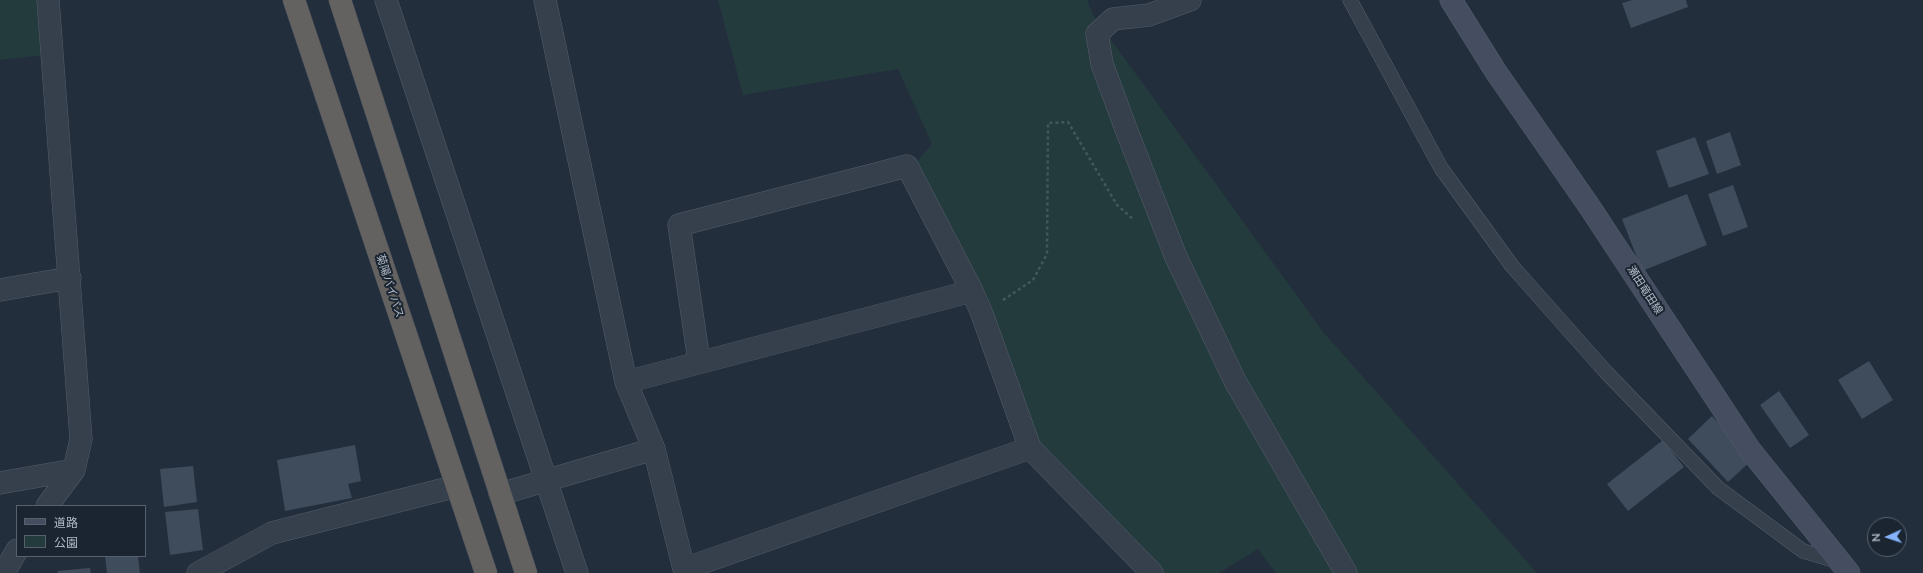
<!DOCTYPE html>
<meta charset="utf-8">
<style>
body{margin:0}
#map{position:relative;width:1923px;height:573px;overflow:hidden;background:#222e3c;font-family:Lato,"Noto Sans JP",sans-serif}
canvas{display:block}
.legend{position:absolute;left:16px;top:505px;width:130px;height:52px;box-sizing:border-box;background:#1b2531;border:1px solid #57616d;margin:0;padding:5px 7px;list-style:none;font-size:12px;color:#b2bac8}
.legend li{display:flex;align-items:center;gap:8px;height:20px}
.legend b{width:20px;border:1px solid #57616d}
.north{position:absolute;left:1867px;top:517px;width:40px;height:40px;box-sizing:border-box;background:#1b2531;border:1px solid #57616d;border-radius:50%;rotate:267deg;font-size:11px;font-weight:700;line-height:16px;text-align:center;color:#b2bac8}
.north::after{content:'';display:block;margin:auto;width:14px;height:18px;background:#85b2fa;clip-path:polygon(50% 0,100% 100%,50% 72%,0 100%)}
</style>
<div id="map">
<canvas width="1923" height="573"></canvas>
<ul class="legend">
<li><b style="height:5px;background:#444e60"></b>道路</li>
<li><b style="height:11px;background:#243b3d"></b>公園</li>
</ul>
<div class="north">N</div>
</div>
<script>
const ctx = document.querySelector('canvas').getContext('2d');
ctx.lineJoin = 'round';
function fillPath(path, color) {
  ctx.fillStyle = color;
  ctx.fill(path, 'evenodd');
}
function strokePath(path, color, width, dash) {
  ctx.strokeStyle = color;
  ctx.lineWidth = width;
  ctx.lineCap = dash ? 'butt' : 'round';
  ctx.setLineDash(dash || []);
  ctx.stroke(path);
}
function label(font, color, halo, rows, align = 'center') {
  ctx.font = font + ' Lato,"Noto Sans JP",sans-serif';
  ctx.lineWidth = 4;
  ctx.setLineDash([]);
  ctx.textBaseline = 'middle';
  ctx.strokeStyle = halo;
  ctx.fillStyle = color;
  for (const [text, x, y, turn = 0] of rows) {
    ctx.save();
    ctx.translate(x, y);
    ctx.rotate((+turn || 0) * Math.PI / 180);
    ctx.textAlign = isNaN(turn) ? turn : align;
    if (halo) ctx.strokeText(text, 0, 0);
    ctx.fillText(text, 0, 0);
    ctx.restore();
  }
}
fillPath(new Path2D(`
 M0 0H43L52 54 0 60Z
 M718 0H1087L1093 15 1324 333 1537 573H1276L1258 549 1219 573H1159L1039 444 915 164 932 144 898 69 743 95Z`), '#243b3d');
fillPath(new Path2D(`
 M1632 0H1686L1688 7 1631 28 1622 3Z
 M1730 132 1741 165 1717 174 1706 141Z
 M1695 137 1709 174 1669 188 1656 151Z
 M1733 185 1748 227 1723 236 1708 194Z
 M1687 194 1707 245 1642 271 1622 219Z
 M1869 361 1893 400 1862 419 1838 380Z
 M1779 391 1809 435 1790 448 1760 405Z
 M1712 416 1752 460 1728 482 1688 439Z
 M1663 440 1684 467 1628 511 1607 484Z
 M355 445 361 481 348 484 352 498 285 511 277 460Z
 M193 466 197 502 164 507 160 469Z
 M198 509 203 550 170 555 165 512Z
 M105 556H138L140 573H107Z
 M90 568 91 573H58L57 571Z`), '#3e4c5c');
const service = new Path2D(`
 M1350 0 1441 168 1512 266 1605 371 1718 488 1803 551 1840 562`);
const minor = new Path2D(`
 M386 0 577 573
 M545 0 626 382 654 449 685 573
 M1190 0 1149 15 1113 19 1097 34 1102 64 1126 129 1176 257 1235 381 1346 573
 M0 290 70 278
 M699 361 679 225 907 166 972 291
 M626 382 972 291 982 314 1030 448 1152 573
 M0 483 74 470
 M500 494 654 449
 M47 506 74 470 81 439 48 0
 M684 569 1030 448
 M4 573 17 550
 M198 573 272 533 457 486`);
const secondary = new Path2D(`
 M1451 0 1496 72 1589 206 1750 450 1849 573`);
const trunk = new Path2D(`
 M294 0 486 573
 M340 0 526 573`);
strokePath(service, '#545d6a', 15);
strokePath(minor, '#545d6a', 23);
strokePath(secondary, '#545d6a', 23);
strokePath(trunk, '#414a57', 23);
strokePath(new Path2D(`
 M1003 300 1033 280 1047 254 1048 123 1068 122 1117 205 1133 219`), '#42585b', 2.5, [3, 3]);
strokePath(service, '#363f4c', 14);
strokePath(minor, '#363f4c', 22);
strokePath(secondary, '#444e60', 22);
strokePath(trunk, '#646260', 22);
label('11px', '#b2bac8', '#1b2531', [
 ["菊陽バイパス",390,286,72],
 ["瀬田竜田線",1645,290,57]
]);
</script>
